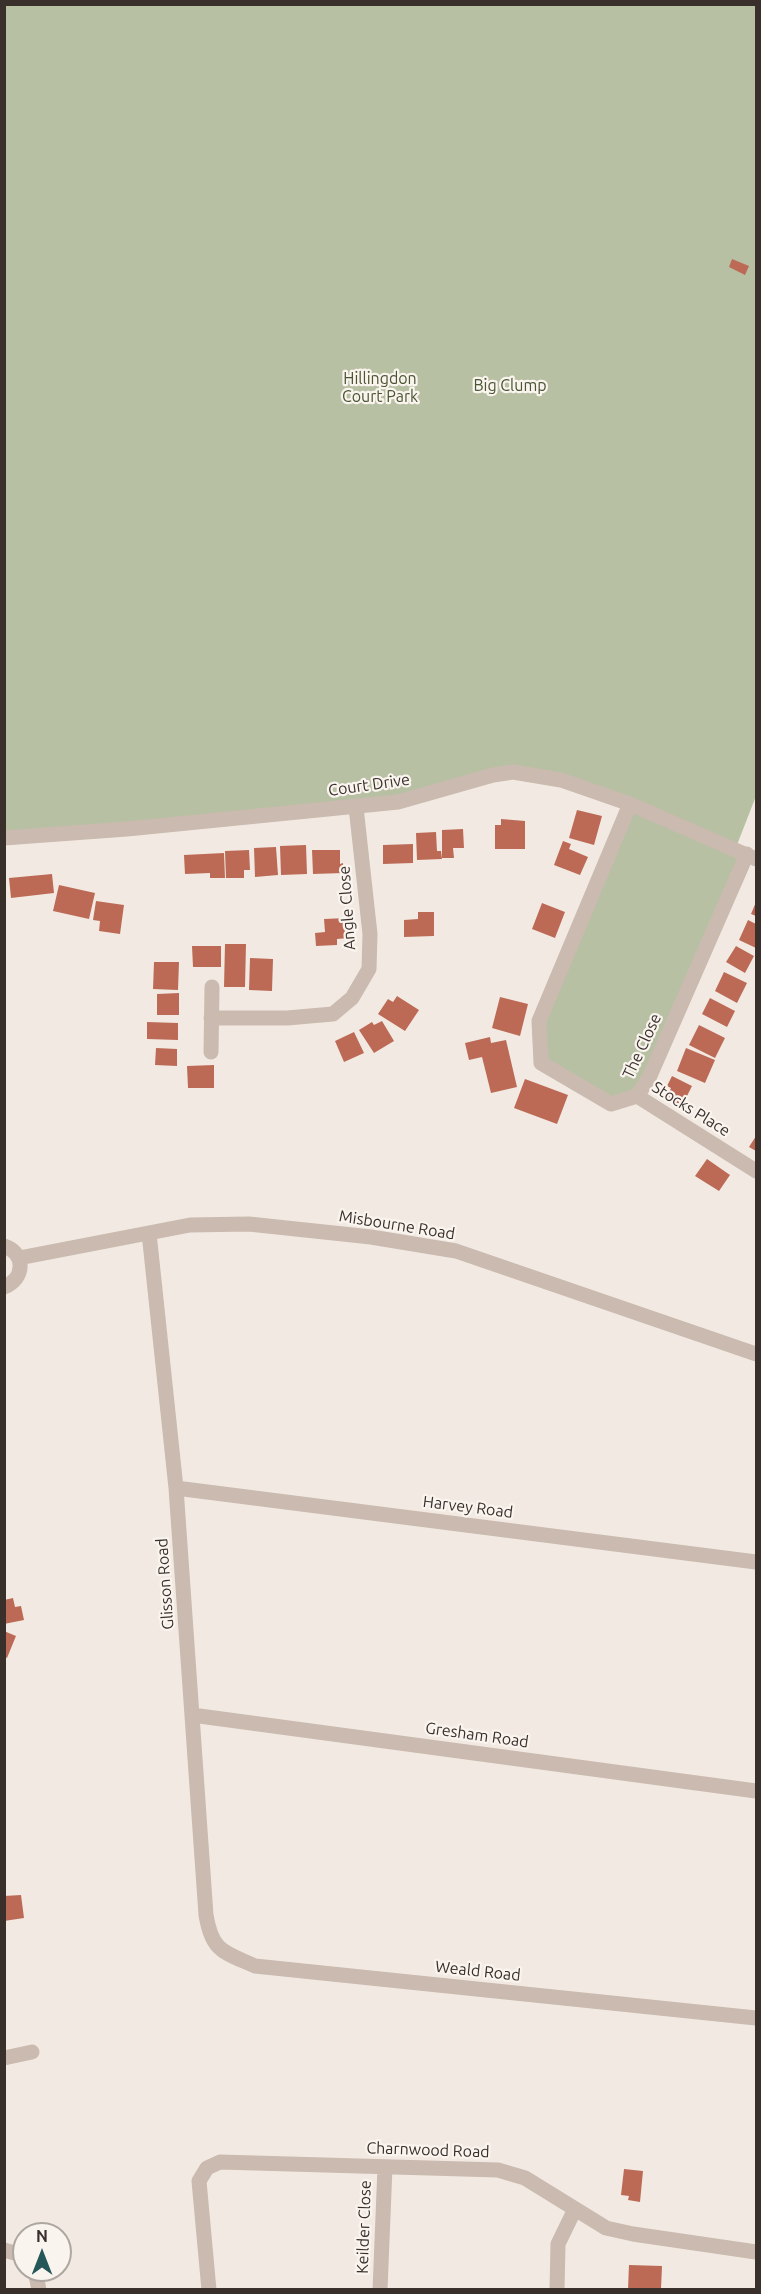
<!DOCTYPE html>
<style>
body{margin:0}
#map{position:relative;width:761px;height:2294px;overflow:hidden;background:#f2eae2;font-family:Ubuntu,sans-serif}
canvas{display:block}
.frame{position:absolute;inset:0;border:6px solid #39302c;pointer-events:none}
.north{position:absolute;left:12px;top:2222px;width:60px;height:60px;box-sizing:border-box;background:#faf4ef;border:2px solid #ada6a1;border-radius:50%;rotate:0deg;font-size:16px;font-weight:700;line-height:24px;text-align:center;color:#39302c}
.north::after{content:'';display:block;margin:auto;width:21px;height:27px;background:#255758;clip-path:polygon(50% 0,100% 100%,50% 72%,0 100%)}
</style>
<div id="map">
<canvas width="761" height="2294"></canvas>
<div class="frame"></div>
<div class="north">N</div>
</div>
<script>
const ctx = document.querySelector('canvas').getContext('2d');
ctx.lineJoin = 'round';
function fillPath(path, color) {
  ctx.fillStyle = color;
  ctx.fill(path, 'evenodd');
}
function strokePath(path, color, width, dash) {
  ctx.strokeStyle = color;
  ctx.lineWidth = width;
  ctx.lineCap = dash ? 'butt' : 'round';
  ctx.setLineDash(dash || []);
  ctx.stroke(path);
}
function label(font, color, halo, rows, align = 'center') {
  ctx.font = font + ' Ubuntu,sans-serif';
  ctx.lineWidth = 4.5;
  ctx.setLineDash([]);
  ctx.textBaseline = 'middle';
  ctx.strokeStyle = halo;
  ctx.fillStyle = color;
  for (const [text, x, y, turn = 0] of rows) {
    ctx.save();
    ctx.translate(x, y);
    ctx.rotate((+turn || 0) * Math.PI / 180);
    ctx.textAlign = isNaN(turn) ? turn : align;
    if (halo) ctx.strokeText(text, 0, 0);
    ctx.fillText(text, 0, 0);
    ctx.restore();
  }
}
fillPath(new Path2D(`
 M5 5H756V796L735 850 747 854 649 1078 611 1104 541 1063 539 1021 629 804 537 774 430 794 5 838Z`), '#b8c0a3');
fillPath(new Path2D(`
 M732 259 749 266 745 275 729 267Z
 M577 810 602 816 594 845 569 838Z
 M501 819 525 821V849H495V825H501Z
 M463 829 464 848H453L454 858H442V830Z
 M436 832 437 851H441L442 859 417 860 416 833Z
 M563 841 571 844 569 849 588 857 580 875 554 865Z
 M413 844V863L383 864V845Z
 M306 845 307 874 281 875 280 846Z
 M276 847 278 875 255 877 254 848Z
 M249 850 250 870H244V878H226L225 851Z
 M312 850H340V864L343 863 344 873 313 874Z
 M224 853 225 878H210V873L185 874 184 855Z
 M52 874 54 893 11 898 9 878Z
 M59 885 95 893 89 919 53 911Z
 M96 901 124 905 120 934 99 931 100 921 93 920Z
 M756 902V916L751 914Z
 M542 903 565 912 555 938 532 929Z
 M418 912H434V936L404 937V920L418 919Z
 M347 918 348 938 337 939V945L316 946 315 933 325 932 324 919Z
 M748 920 756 924V948L739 940Z
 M225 944H246L245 987H224Z
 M192 946H221V967H193Z
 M736 946 754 956 745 973 726 962Z
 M250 958 273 959 272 991 249 990Z
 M154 962H179L178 990 153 989Z
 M724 972 747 983 737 1003 715 991Z
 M179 993V1015H157V994Z
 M397 996 419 1010 405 1031 378 1014 388 999 393 1002Z
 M500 997 528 1004 520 1036 492 1028Z
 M710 998 735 1011 727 1027 702 1014Z
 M382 1021 394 1041 374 1053 359 1030 372 1022 374 1025Z
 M147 1022 178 1023V1040L147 1039Z
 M699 1025 725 1038 715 1058 689 1045Z
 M354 1032 364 1053 344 1062 335 1041Z
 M490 1037 491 1043 506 1040 517 1087 491 1093 482 1057 469 1060 465 1043Z
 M156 1048 177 1049V1066L155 1065Z
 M686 1048 715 1060 705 1083 677 1071Z
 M214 1065V1088H188L187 1066Z
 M672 1076 692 1086 682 1106 666 1099 671 1088 667 1086Z
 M525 1079 568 1095 557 1124 514 1108Z
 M756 1136V1151L749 1147Z
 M707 1159 730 1175 719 1191 695 1176Z
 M13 1598 15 1607 21 1606 24 1620 4 1624V1600Z
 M4 1631 16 1636 7 1658 4 1657Z
 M21 1895 24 1918 4 1921V1896Z
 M624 2169 643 2171 640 2202 628 2200 629 2196 621 2195Z
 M629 2265 662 2266 661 2289H628Z`), '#bc6a56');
strokePath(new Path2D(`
 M630 804 539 1021 541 1063 611 1104 637 1096 649 1078 747 854
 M4 838 127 829 398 802 493 775 513 772 561 780 630 804 756 859
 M211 1018H287L333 1014 352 998 369 969 370 934 356 807
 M211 1052 212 987
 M637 1096 756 1171
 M149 1233 176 1488 206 1915C212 1952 224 1952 255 1966L756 2018
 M4 1246C26 1253 25 1279 4 1287
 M19 1258 190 1225 249 1224 371 1237 456 1251 756 1354
 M176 1488 756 1562
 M192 1715 756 1791
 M4 2058 32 2052
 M4 2250 18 2254 24 2259
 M35 2270 39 2290
 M209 2290 199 2181 207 2168 220 2162 498 2170 525 2178 606 2228 633 2234 756 2252
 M380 2290 385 2167
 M557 2290 558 2244 575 2209`), '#cabaaf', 15);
label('16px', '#4a5532', '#faf4ef', [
 ["Hillingdon",380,379],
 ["Court Park",380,397],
 ["Big Clump",510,386]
]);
label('16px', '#39302c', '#faf4ef', [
 ["Court Drive",369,785,-8],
 ["Angle Close",347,908,-94],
 ["The Close",642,1046,-65],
 ["Stocks Place",691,1109,32],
 ["Misbourne Road",397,1225,9],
 ["Harvey Road",468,1507,7],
 ["Glisson Road",165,1584,-94],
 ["Gresham Road",477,1735,8],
 ["Weald Road",478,1971,6],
 ["Charnwood Road",428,2150,2],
 ["Keilder Close",364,2227,-88]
]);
</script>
